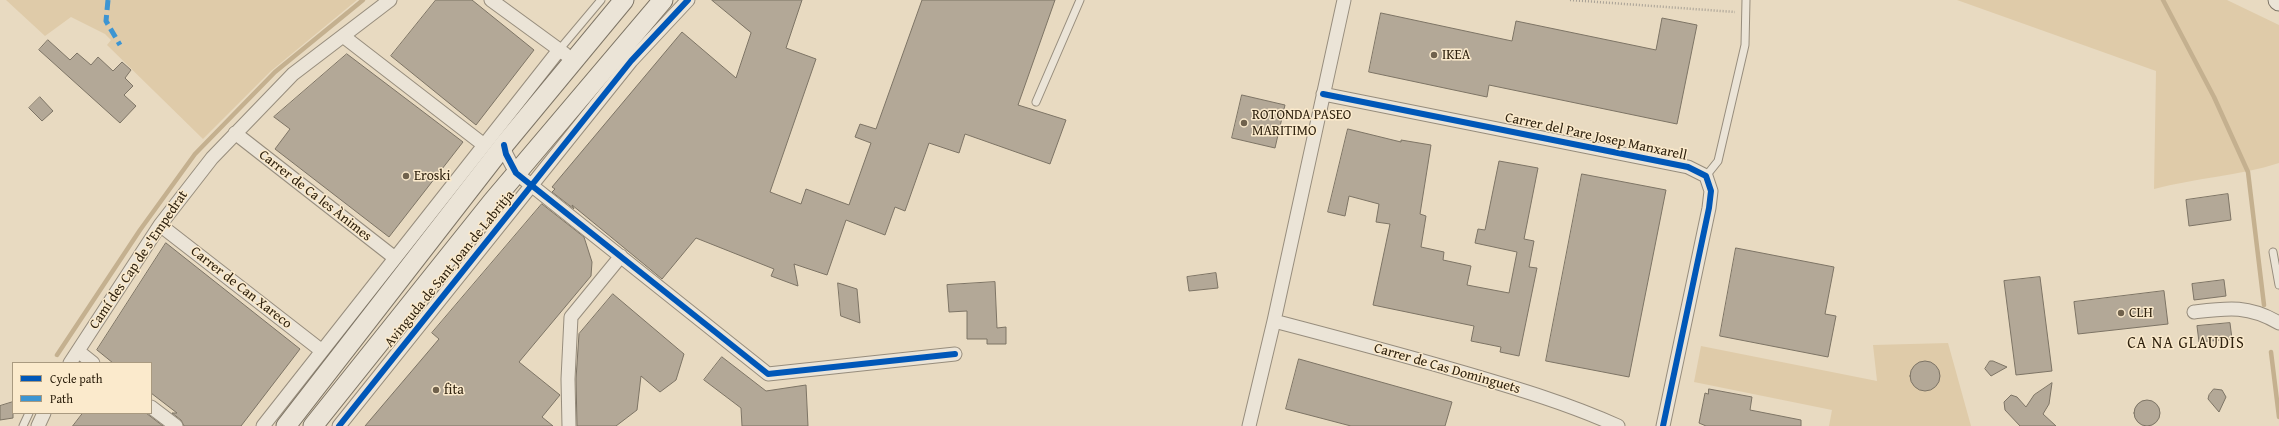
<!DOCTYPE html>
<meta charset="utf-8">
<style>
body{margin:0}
#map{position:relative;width:2279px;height:426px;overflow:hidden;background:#e8dac1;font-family:"Gentium Book Plus",serif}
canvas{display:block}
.legend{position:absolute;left:12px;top:362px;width:140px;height:52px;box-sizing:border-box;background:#fbeacc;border:1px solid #a99a80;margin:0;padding:5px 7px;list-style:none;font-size:12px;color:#2f220f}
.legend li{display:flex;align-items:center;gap:8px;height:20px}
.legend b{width:20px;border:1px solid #a99a80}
</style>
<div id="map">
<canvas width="2279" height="426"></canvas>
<ul class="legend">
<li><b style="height:5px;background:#0057b8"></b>Cycle path</li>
<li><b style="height:5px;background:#3d95d2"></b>Path</li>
</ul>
</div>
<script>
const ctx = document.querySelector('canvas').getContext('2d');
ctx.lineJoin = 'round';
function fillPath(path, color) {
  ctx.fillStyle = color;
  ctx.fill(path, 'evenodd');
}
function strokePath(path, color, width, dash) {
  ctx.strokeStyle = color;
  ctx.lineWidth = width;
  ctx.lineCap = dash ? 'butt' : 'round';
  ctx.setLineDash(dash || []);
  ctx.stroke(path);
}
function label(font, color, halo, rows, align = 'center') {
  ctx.font = font + ' "Gentium Book Plus",serif';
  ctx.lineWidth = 3;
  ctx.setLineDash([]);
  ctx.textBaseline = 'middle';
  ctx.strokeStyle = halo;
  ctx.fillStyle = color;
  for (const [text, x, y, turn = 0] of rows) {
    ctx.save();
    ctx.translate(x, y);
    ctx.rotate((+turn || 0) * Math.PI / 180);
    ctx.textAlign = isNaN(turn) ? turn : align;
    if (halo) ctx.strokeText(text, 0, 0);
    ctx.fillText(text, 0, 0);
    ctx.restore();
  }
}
fillPath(new Path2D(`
 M6 0H357L271 71 203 139 107 45 111 40 105 34 71 17 45 36Z
 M1957 0H2227L2279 25V163C2239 176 2195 178 2154 189L2156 71Z
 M1948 343 1971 426H1829L1832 410 1694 382 1701 346 1877 381 1873 345Z`), '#dfcba9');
strokePath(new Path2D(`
 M2163 0 2214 97 2248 172 2264 305
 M2271 352 2279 417
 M57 355 140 230 195 154 275 72 363 0`), '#c4b08f', 4.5);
const building = new Path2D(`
 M436 0H472L534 50 476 125 391 56Z
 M712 0H802L786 48 816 59 770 192 801 204 806 189 849 205 871 143 855 137 860 124 876 129 922 0H1055L1018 105 1066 120 1050 164 965 134 959 153 929 143 905 211 895 207 885 235 846 220 827 275 794 264 798 286 771 276 774 269 696 238 662 279 572 205 574 209 552 192 555 189 552 187 682 32 736 78 751 33Z
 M1381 13 1512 41 1516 21 1656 50 1662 18 1697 25 1677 124 1489 85 1487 97 1369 72Z
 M48 40 70 60 77 53 91 65 98 57 113 71 122 62 131 70 125 78 133 86 124 95 136 106 120 123 39 50Z
 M347 54 463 142 389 237 275 149 290 129 274 117Z
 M1242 95 1285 105 1275 148 1232 138Z
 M40 97 53 111 42 121 29 108Z
 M1348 129 1401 142V140L1431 145 1420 214 1426 216 1421 247 1444 252 1443 260 1471 266 1467 285 1509 293 1517 252 1475 243 1478 229 1485 230 1499 161 1538 168 1524 239 1534 241 1529 267 1537 268 1519 356 1500 352 1501 347 1471 341 1474 326 1373 305 1390 224 1376 222 1379 204 1349 196 1345 216 1328 212Z
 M1582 174 1666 190 1629 377 1546 361Z
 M2228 194 2231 220 2189 226 2186 200Z
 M542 204 584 237 592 262 591 276 519 362 560 395 542 417 553 426H365L439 339 432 333Z
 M166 243 300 349 241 426H184L181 420 172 413H177L151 393V363H113L97 350Z
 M1736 248 1834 267 1825 314 1836 316 1828 357 1720 336Z
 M1216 273 1218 288 1189 291 1187 277Z
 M2040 277 2052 371 2016 375 2004 281Z
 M2224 280 2226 296 2194 300 2192 284Z
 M995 282 997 328 1006 327V344H987V339H967V311L949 312 947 285Z
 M838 283 857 289 860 323 841 316Z
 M2164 291 2168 324 2078 334 2074 302Z
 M613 294 684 354 676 380 660 392 641 376 637 410 616 426H577L576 379 579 334Z
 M2230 323 2232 339 2199 342 2197 326Z
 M722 357 766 391 806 385 808 426H742L741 408 704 380Z
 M1299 359 1452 402 1445 426H1351L1286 409Z
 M1910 376a15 15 0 1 1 30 0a15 15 0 1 1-30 0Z
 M1990 361H1993L2007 367 1991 376 1985 369Z
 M2052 383 2049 404 2043 414 2056 426H2020L2005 410 2004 402 2011 395 2017 397 2026 407 2034 395Z
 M1709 389 1752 397 1750 410 1801 420V426H1706L1699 423 1705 393 1708 394Z
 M2214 389 2222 390 2226 397 2219 412 2208 399 2209 395Z
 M2134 413a13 13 0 1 1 26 0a13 13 0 1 1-26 0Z
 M13 402V418L0 420V406Z
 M83 413H146L163 426H73Z`);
fillPath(building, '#b3a897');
strokePath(building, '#7d7465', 1);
const service = new Path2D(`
 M559 50 601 0
 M1036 102 1080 0
 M1706 176 1718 161 1745 45 1746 0
 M2273 252 2279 285
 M23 426 29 413`);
const minor = new Path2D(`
 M491 0 565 54
 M343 36 484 145
 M1323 94 1688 167 1706 176 1711 191 1709 208 1663 426
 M235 133 395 258
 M504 145 506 154 516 173 768 374 955 354
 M160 225 322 351
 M2194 312C2228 308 2248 305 2279 323
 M1274 321C1339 338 1404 355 1468 374 1519 389 1569 404 1618 426
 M78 351 93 363
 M70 363 160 225 212 158 293 74 390 0
 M151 407 176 426
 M38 426 44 413
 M263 426 559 50
 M339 426 631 61 688 0
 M569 426 568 379 571 317 621 256
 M1249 426 1274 321 1344 0`);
const secondary = new Path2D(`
 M2278 0 2279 1
 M286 426 504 145 624 0
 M313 426 492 202 663 0`);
strokePath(service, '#978d7d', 9);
strokePath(minor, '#978d7d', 15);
strokePath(secondary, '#7d7465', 21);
strokePath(new Path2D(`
 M1570 0 1735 12`), '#a7a095', 2.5, [1, 2]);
strokePath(service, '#ebe4d7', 7);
strokePath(minor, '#ebe4d7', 13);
strokePath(secondary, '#ebe4d7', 19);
strokePath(new Path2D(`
 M108 0 106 21 120 45`), '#3d95d2', 5, [10, 5]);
strokePath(new Path2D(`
 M1323 94 1688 167 1706 176 1711 191 1709 208 1663 426
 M504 145 506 154 516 173 768 374 955 354
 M339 426 631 61 688 0`), '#0057b8', 6);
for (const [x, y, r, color] of [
 [1434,55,4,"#70624d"],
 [1244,123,4,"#70624d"],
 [406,176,4,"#70624d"],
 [2121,313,4,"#70624d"],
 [436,390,4,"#70624d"]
]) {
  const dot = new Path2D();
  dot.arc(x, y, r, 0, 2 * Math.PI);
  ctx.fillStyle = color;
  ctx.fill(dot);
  strokePath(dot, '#fbeacc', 1.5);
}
label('14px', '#2f220f', '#fbeacc', [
 ["IKEA",1442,55],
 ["ROTONDA PASEO",1252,115],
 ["MARITIMO",1252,131],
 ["Eroski",414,176],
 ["CLH",2129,313],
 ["fita",444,390]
], 'left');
label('14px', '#2f220f', '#fbeacc', [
 ["Carrer del Pare Josep Manxarell",1596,137,12],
 ["Carrer de Ca les Ànimes",315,196,38],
 ["Camí des Cap de s'Empedrat",139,260,-56],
 ["Avinguda de Sant Joan de Labritja",450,269,-51],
 ["Carrer de Can Xareco",241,288,38],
 ["Carrer de Cas Dominguets",1447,369,16]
]);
ctx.letterSpacing = '1px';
label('16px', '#2f220f', '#fbeacc', [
 ["CA NA GLAUDIS",2186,344]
]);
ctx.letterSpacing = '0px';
</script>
